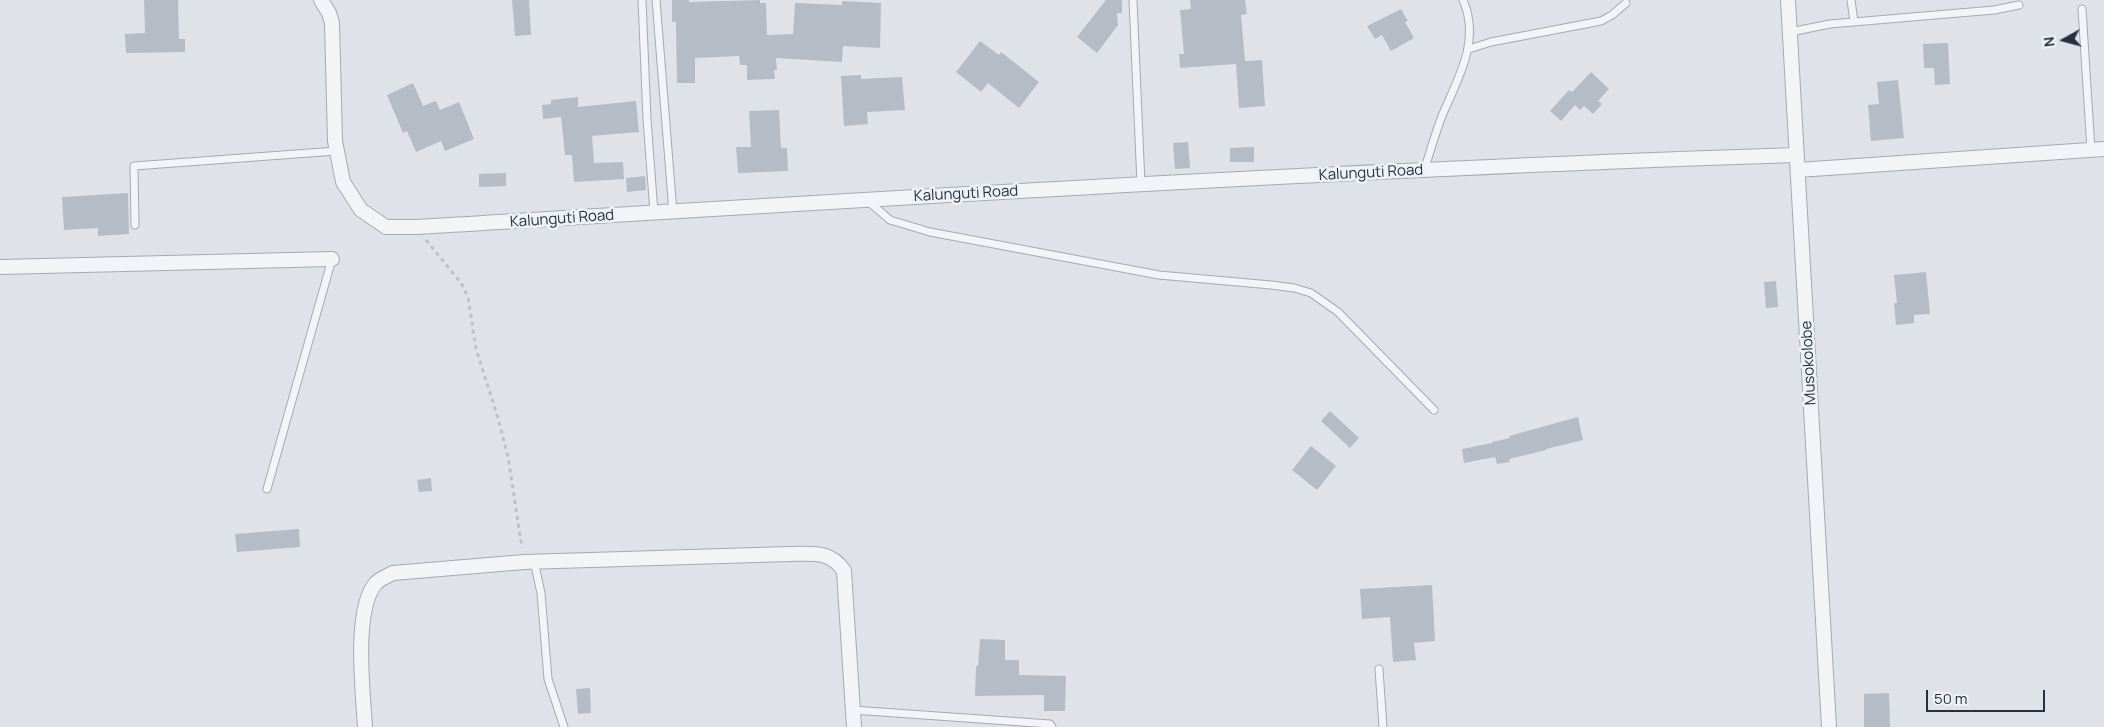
<!DOCTYPE html>
<style>
body{margin:0}
#map{position:relative;width:2104px;height:727px;overflow:hidden;background:#dfe3e9;font-family:Manrope,sans-serif}
canvas{display:block}
.north{position:absolute;left:2039px;top:15px;width:50px;height:50px;-webkit-text-stroke:4px #eef2f6;paint-order:stroke;rotate:263deg;font-size:14px;font-weight:700;line-height:20px;text-align:center;color:#273041}
.north::after{content:'';display:block;margin:auto;width:18px;height:22px;background:#273041;clip-path:polygon(50% 0,100% 100%,50% 72%,0 100%)}
.scale{position:absolute;left:1926px;top:690px;width:119px;height:22px;box-sizing:border-box;border:2px solid #273041;border-top:0;padding-left:6px;font-size:15px;line-height:18px;white-space:nowrap;color:#273041;-webkit-text-stroke:4px #eef2f6;paint-order:stroke}
</style>
<div id="map">
<canvas width="2104" height="727"></canvas>
<div class="north">N</div>
<div class="scale">50 m</div>
</div>
<script>
const ctx = document.querySelector('canvas').getContext('2d');
ctx.lineJoin = 'round';
function fillPath(path, color) {
  ctx.fillStyle = color;
  ctx.fill(path, 'evenodd');
}
function strokePath(path, color, width, dash) {
  ctx.strokeStyle = color;
  ctx.lineWidth = width;
  ctx.lineCap = dash ? 'butt' : 'round';
  ctx.setLineDash(dash || []);
  ctx.stroke(path);
}
function label(font, color, halo, rows, align = 'center') {
  ctx.font = font + ' Manrope,sans-serif';
  ctx.lineWidth = 5;
  ctx.setLineDash([]);
  ctx.textBaseline = 'middle';
  ctx.strokeStyle = halo;
  ctx.fillStyle = color;
  for (const [text, x, y, turn = 0] of rows) {
    ctx.save();
    ctx.translate(x, y);
    ctx.rotate((+turn || 0) * Math.PI / 180);
    ctx.textAlign = isNaN(turn) ? turn : align;
    if (halo) ctx.strokeText(text, 0, 0);
    ctx.fillText(text, 0, 0);
    ctx.restore();
  }
}
fillPath(new Path2D(`
 M144 0H178L179 39H185V52L126 53 125 34 145 33Z
 M512 0H529L531 35 515 36Z
 M672 0H689V2L760 0V3H766L767 35 793 34 795 3 842 5V1L881 3 880 48 843 46 842 62 776 58 777 70H774L775 79 747 80V65H740L739 56 695 58V83H677L676 22H672Z
 M1106 0H1122V13H1117L1118 25 1097 53 1077 37Z
 M1190 0H1245L1247 14 1241 15 1245 61 1262 60 1265 106 1239 108 1236 64 1180 68 1179 54H1184L1180 10 1191 9Z
 M1401 9 1408 21 1405 22 1414 38 1391 51 1382 35 1375 39 1367 26Z
 M980 41 999 55 1001 52 1039 82 1019 108 988 83 981 92 956 72Z
 M1948 43 1950 84 1935 85 1934 68H1924L1923 44Z
 M1591 72 1609 89 1598 101 1602 104 1593 114 1584 106 1580 110 1575 105 1561 121 1550 111 1569 90 1572 92Z
 M861 75V79L902 77 905 110 867 112 868 124 844 126 841 76Z
 M1898 80 1904 138 1871 141 1868 105 1879 104 1877 82Z
 M413 83 423 106 436 101 440 110 459 102 474 139 445 151 441 141 416 152 407 131 403 133 387 95Z
 M578 97V107L636 101 639 132 592 136 594 163 623 162 624 179 574 182 572 155H565L561 117 543 119 542 105 551 104V100Z
 M779 110 781 148H787L788 171 738 173 736 147H751L749 111Z
 M1188 142 1190 168 1175 169 1173 143Z
 M1254 147V162H1230V148Z
 M506 173V186L479 187V174Z
 M645 176 646 190 627 192 626 178Z
 M128 193 129 234 98 236V228L64 230 62 197Z
 M1926 272 1930 314 1914 315V323L1896 325 1894 303H1897L1894 275Z
 M1776 281 1778 307 1766 308 1764 282Z
 M1330 411 1359 438 1350 448 1321 421Z
 M1578 417 1583 440 1546 449V450L1509 459 1510 462 1497 464 1495 457 1464 463 1462 449 1492 443V442L1510 438 1509 436Z
 M1311 446 1336 466 1317 490 1292 470Z
 M431 478 432 491 419 492 417 480Z
 M299 529 300 547 237 552 235 534Z
 M1432 585 1435 641 1414 643 1416 660 1393 662 1390 617 1362 619 1360 589Z
 M980 639 1005 640V660H1019V675L1066 676 1065 711H1044V695L975 696 976 666H978Z
 M590 688 591 713 578 714 576 689Z
 M1889 693 1890 727H1864V694Z`), '#b6bcc6');
const lane = new Path2D(`
 M642 0 647 119 654 213
 M656 0 673 212
 M1133 0 1141 184
 M1851 0 1854 22
 M2082 9 2091 150
 M1790 32 1830 24 1994 10 2019 5
 M1469 49 1491 42 1601 21 1612 15 1626 3
 M1424 171C1430 152 1435 134 1442 116 1458 78 1481 41 1463 0
 M868 201 890 220 930 232 1159 275 1271 285 1294 288 1311 293 1338 312 1434 410
 M135 225 134 166 336 151
 M267 489 332 259
 M534 561 541 593 548 679 564 727
 M1379 669 1383 727
 M853 710 1050 724 1052 727`);
const street = new Path2D(`
 M321 0 329 13 332 23 335 141 343 182 361 210 386 227H417C876 199 1336 170 1796 155
 M1788 0 1829 727
 M1798 170 2104 149
 M0 267 332 259
 M365 727C363 692 353 609 376 583 380 579 387 576 393 573L524 562 790 554C813 554 830 550 844 571L854 727`);
strokePath(lane, '#a4aab3', 9);
strokePath(street, '#a4aab3', 16);
strokePath(new Path2D(`
 M426 240 461 283 468 297 476 349 498 418 508 457 522 548`), '#bdc1c8', 3, [4, 4]);
strokePath(lane, '#f2f4f7', 7);
strokePath(street, '#f2f4f7', 14);
label('15px', '#273041', '#eef2f6', [
 ["Kalunguti Road",1371,173,-3],
 ["Kalunguti Road",966,194,-3],
 ["Kalunguti Road",562,219,-4],
 ["Musokolobe",1809,363,-93]
]);
</script>
